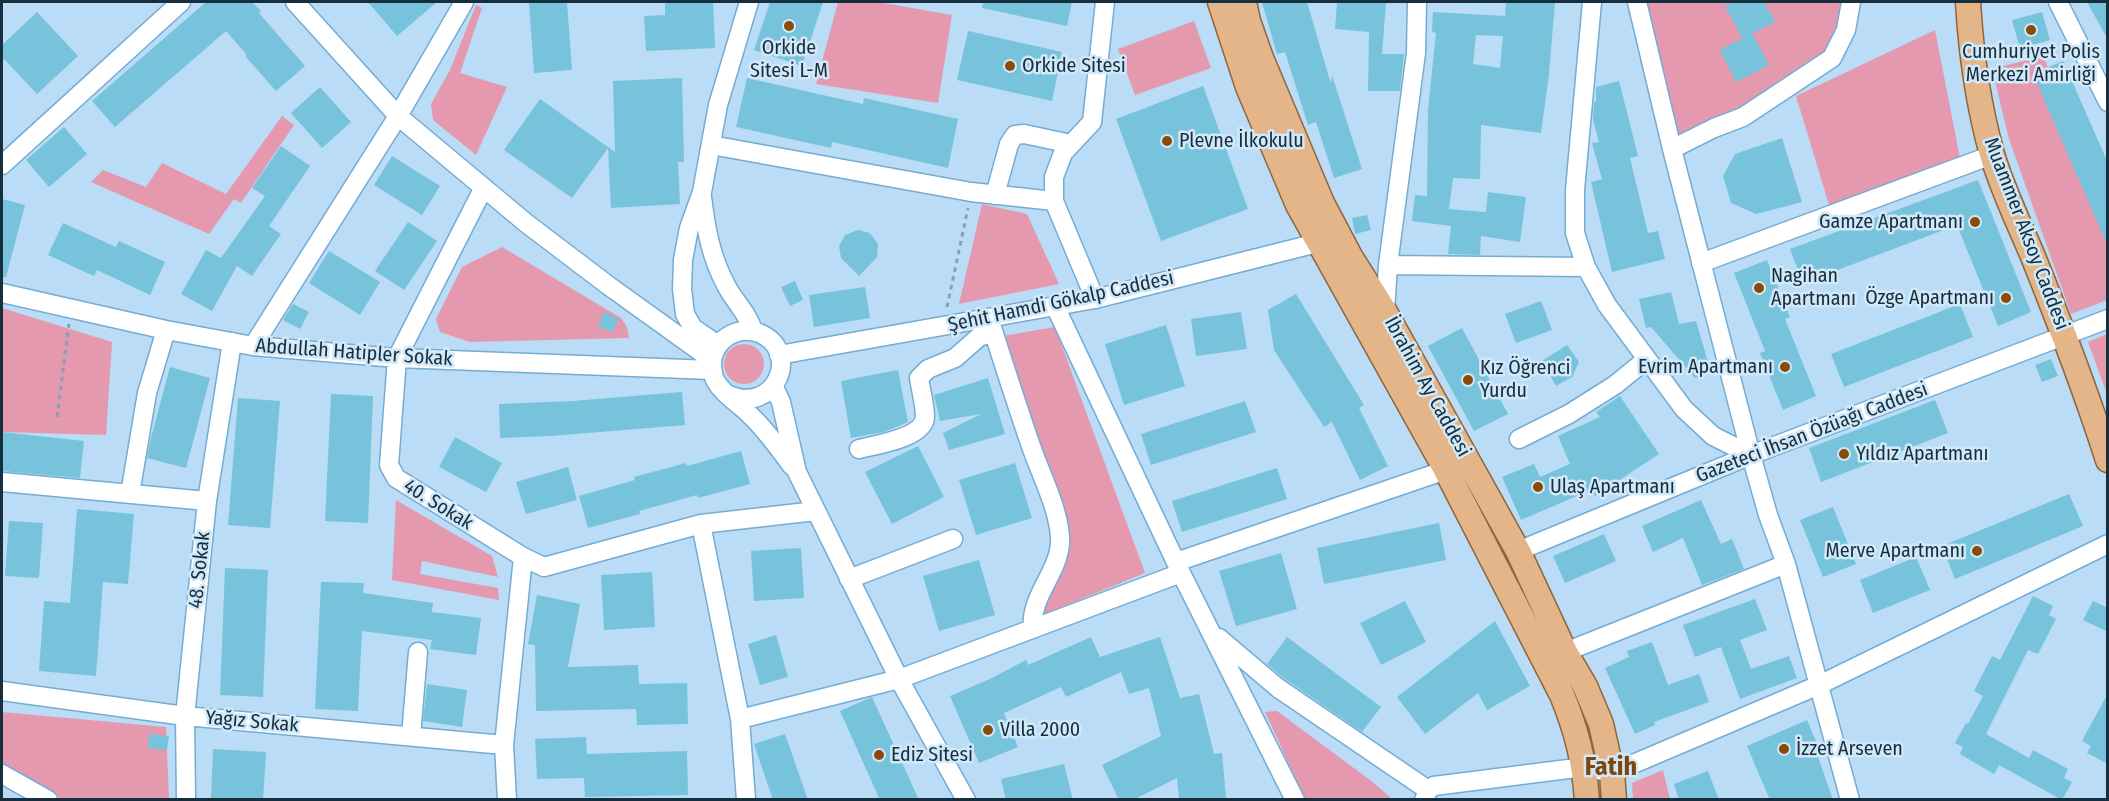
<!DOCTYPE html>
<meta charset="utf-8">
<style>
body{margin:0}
#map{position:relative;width:2109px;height:801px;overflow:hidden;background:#badcf6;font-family:"Fira Sans Condensed",sans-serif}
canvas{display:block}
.frame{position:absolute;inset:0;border:3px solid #172e3f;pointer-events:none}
</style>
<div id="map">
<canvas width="2109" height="801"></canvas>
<div class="frame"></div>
</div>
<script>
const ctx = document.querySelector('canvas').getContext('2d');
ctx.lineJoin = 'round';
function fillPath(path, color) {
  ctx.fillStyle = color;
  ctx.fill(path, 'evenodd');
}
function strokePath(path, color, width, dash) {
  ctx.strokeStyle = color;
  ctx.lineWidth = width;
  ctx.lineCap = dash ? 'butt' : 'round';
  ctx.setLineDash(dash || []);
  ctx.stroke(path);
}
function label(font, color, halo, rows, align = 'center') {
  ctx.font = font + ' "Fira Sans Condensed",sans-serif';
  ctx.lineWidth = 5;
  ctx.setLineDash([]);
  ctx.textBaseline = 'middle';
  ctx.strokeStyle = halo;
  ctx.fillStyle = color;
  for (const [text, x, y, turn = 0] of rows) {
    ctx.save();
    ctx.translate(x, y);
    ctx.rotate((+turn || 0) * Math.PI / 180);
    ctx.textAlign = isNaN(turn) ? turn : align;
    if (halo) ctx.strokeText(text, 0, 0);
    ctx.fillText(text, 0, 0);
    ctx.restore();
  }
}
fillPath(new Path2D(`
 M838 2H878L952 15 938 103 816 84Z
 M1646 2H1841L1836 30 1821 56 1748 104 1716 120 1678 136Z
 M476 5 482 8 460 73 507 87 476 155 433 120 431 104 450 70Z
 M1194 21 1211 68 1135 95 1118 49Z
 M1935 30 1960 158 1830 208 1796 96Z
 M2043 56 2107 205V300L2071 314 2009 139 1992 69Z
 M282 116 294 125 241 203 234 199 209 234 91 182 103 170 146 187 162 163 226 194Z
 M982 204 1027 214 1059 284 959 304Z
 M502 247 621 318 627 327 629 338 470 342 440 332 436 319 462 267Z
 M2 308 112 342 106 435 2 432Z
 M1055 327 1145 573 1042 615 1067 549 1003 336Z
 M2107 334V394L2088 342Z
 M724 364a20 20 0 1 1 40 0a20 20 0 1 1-40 0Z
 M396 500 492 556 498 577 422 561 420 574 498 588 499 600 392 580Z
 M1277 711 1374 783 1392 799H1305L1265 712Z
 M2 712 166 727 169 799H58L2 764Z
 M1663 770 1670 799H1633L1632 783Z`), '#e599af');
fillPath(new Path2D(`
 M206 2H252L261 11 259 13 305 66 276 91 245 56 247 55 226 31 115 127 92 101Z
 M368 2H437L397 36Z
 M529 2H567L572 70 534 73Z
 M665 2H713L715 48 646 51 644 16 665 15Z
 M770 2H823L802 66 754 50Z
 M983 2H1072L1067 26 982 8Z
 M1262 2H1307L1331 84 1332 75 1362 169 1334 178 1316 122 1308 125 1285 52 1277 54Z
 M1337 2H1386L1382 54H1404L1400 91H1368L1369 32 1335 29Z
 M1506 2H1555L1549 74 1541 133 1481 125 1480 179 1453 178 1449 209 1486 212 1488 192 1526 197 1520 242 1481 236 1480 255 1448 254 1451 226 1412 221 1415 195 1427 196 1428 110 1436 33 1432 32 1433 12 1505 16ZM1476 35 1503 36 1500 68 1473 64Z
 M1734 2H1764L1775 22 1742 38 1725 6Z
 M2087 2H2108V40Z
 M37 12 78 56 37 94 2 57V45Z
 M2042 12 2050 40 2020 48 2012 20Z
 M968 31 1062 52 1052 101 957 80Z
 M1752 33 1769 65 1736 82 1720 50Z
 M2063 61 2108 163V247L2033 74Z
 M682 78 684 162H678L680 204 611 208 608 148 572 198 504 150 540 99 615 152 613 81Z
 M747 78 863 104 864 98 958 119 948 168 832 142 831 148 736 127Z
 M1619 81 1638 156 1630 158 1648 233 1658 231 1665 259 1612 272 1591 182 1602 179 1592 143 1599 142 1593 119 1594 102 1596 101V87Z
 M1203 86 1248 209 1161 241 1116 119Z
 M320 87 351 122 322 148 291 113Z
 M64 127 87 154 49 187 26 160Z
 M1782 138 1802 202 1756 214 1731 203 1723 176 1735 154Z
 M281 146 310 166 269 226 281 234 252 276 237 266 212 311 181 294 206 250 221 258 265 196 252 188Z
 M392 156 440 186 422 215 374 185Z
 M1978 180 2031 312 1998 326 1957 225 1803 283 1790 249Z
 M2 199 25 205 6 277H2Z
 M1367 215 1371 230 1355 234 1352 218Z
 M408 222 437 241 404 290 375 271Z
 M63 223 116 247 119 241 165 262 150 295 97 270 94 276 48 255Z
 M858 230 870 233 878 244 877 257 859 276 841 258 839 246 845 235Z
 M329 251 380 282 360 315 309 283Z
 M1767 260 1790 317 1785 319 1816 396 1783 410 1760 353 1765 351 1734 273Z
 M795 281 803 300 790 306 781 287Z
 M865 287 870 318 814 327 809 295Z
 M1671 292 1679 324 1696 321 1711 372 1695 378 1651 327 1646 328 1639 299Z
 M1296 294 1364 405 1359 408 1388 466 1360 480 1332 422 1324 427 1274 350 1268 310Z
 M1541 301 1552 330 1516 343 1505 314Z
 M293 304 309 312 300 329 283 320Z
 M1960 304 1973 337 1844 387 1831 354Z
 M604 312 619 319 612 332 598 326Z
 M1241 312 1247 349 1196 356 1191 319Z
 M1166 325 1185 386 1124 405 1105 344Z
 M1462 328 1508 414 1474 431 1428 346Z
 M1567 345 1579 362 1572 377 1556 386 1542 361Z
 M2051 359 2058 376 2042 382 2035 365Z
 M170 367 210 378 186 468 147 458 151 438Z
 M898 370 908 422 884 432 851 438 841 381Z
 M988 378 1005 434 949 450 943 433 981 414 940 421 934 395Z
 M682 392 685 425 551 436 500 438 499 404 573 401Z
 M331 394 373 396 368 523 325 521Z
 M1620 396 1659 454 1618 481 1619 485 1594 496 1591 490 1521 520 1502 477 1534 464 1540 477 1570 464 1558 436 1600 417 1596 412Z
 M238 398 280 401 270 528 228 525Z
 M1935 400 1948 433 1821 482 1809 448Z
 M1245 401 1256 432 1151 465 1141 434Z
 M2 432 84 441 80 478 2 471Z
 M455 437 502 463 486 492 439 467Z
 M918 446 944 497 892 524 865 472Z
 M741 451 750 484 698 498 697 495 639 511 640 514 588 528 579 496 635 480 634 477 686 463 687 466Z
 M1015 463 1032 518 976 535 959 480Z
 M568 467 577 500 526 514 516 482Z
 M1277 468 1287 499 1182 532 1172 501Z
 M2069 494 2083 526 1955 579 1942 546Z
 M1701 500 1721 544 1732 539 1744 569 1702 585 1683 538 1653 552 1642 526Z
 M1833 507 1856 564 1823 577 1800 520Z
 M77 509 134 514 128 584 103 582 96 676 39 671 44 601 70 603Z
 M9 521 43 523 39 578 5 576Z
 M1439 523 1446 560 1324 584 1317 548Z
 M1604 534 1616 561 1565 583 1553 556Z
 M801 548 804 598 754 601 751 551Z
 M1281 553 1297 609 1236 626 1219 571Z
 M1916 557 1930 590 1873 613 1860 580Z
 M979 560 995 615 939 631 923 576Z
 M225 568 268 570 263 697 220 695Z
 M652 572 655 627 604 630 601 575Z
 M321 582 364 583 363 593 433 603 432 612 481 618 476 655 430 649 432 640 362 631 358 711 315 709Z
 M537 595 580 604 568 667 638 665 639 684 687 683 688 724 637 725 636 709 536 711 535 645 528 644Z
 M2033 596 2053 606 2049 615 2056 619 2038 654 2028 650 1986 734 2029 758 2033 750 2068 769 2064 778 2072 782 2062 800 1999 765 1994 774 1960 754 1963 747 1955 743 1966 723 1968 724 1983 696 1974 691 1992 656 2000 660Z
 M1755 599 1767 630 1740 640 1751 669 1789 656 1797 678 1740 699 1721 647 1695 657 1683 625Z
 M1405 601 1426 642 1381 665 1360 623Z
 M2093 601 2108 608V632L2083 620Z
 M1495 621 1530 686 1487 710 1478 693 1425 734 1397 697Z
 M776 635 788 677 760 685 748 644Z
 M1091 637 1100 657 1160 637 1180 698 1199 694 1214 754 1222 753 1226 798 1179 800 1177 778 1133 800H1119L1102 765 1161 736 1149 688 1129 694 1121 672 1066 697 1061 687 1004 713 1018 747 979 763 950 696 990 679 1026 660 1028 665Z
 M1287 637 1381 707 1362 732 1285 679 1267 664Z
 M1652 642 1668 685 1699 674 1709 702 1654 722 1655 725 1635 734 1605 668 1629 657 1627 651Z
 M427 684 467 690 462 727 423 721Z
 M2108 693V764L2087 753 2091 746 2082 741Z
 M872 697 919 800H880L840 711Z
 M1807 720 1821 753 1817 754 1833 800H1770L1747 746Z
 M149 734 169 736 167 750 148 748Z
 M785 734 808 800H773L754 744Z
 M586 737 587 754 687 751 688 795 585 797 584 778 537 779 535 739Z
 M213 749 266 752 263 800H211Z
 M1064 764 1073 800H1006L1001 779Z
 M1708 771 1719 800H1679L1674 784Z`), '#76c3db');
const minor = new Path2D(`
 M295 2 398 116 526 223 609 286 712 360
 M1592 2 1575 190V233L1586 267 1607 305 1684 409 1713 436 1751 455 1768 515 1786 564 1850 800
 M1637 2 1672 149 1751 455
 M2058 2 2108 102
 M711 145 971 192 1054 201
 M1672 149 1714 128 1743 117 1832 58 1846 30 1851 2
 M2 165 181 2
 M483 189 397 358 389 465 396 478 523 557
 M995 195 1009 144 1015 135 1024 134 1071 144
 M702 197C706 230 711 258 727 287 735 302 749 315 753 331
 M1701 263 1992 155
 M1388 265 1586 267
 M2 293 166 330 253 346 397 358 712 370
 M1095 299 1054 201V177L1063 153 1092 122 1105 2
 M1055 306 1181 573 1295 800
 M1385 312 1388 265 1416 53 1417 2
 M989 318C1003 362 1017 406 1032 449 1042 477 1058 508 1060 537 1062 571 1029 595 1033 629
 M718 345 693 328 685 314 682 289 683 260 689 228 702 192 718 105 749 2
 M253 346 398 116 464 2
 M779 355 1095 299 1317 243 1328 237
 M774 387 781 402 797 472 899 679 966 800
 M727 394C775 417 803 351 759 333 751 330 741 330 732 334 721 339 713 350 712 362 712 368 713 375 715 380 723 395 740 404 751 416 767 431 779 449 792 466
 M1519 439 1569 414 1615 385 1647 359
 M859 449C875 445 924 438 925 417 925 405 921 391 919 378L928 369 955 358 979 337 993 332
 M2 482 207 501
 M130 494 147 393 166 330
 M701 524 740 719 746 800
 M1518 551 1751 455 2108 319
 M1176 562 1446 470
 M849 579 953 539
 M1219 638 1278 688 1428 790
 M1565 652 1786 564
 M2 691 185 716 504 745
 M740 719 899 679 1181 573
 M411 736 418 652
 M2 774 48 800
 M186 800 185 716 207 501 232 342
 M507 800 504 745 523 557 544 567 701 524 816 511
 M1424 800 1428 790 1434 786 1584 767 1612 773 1819 685 2108 544`);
const major = new Path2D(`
 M1220 2 1248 87 1298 205 1446 470 1562 695C1577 732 1584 760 1587 800
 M1244 2 1248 21 1261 58 1322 203 1351 258 1385 312 1518 551 1565 652 1585 686 1601 724 1612 773 1614 800
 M1968 2C1971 53 1978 104 1992 154 2002 189 2020 225 2034 259 2061 326 2086 392 2108 460`);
strokePath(minor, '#73acd4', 21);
strokePath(major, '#8f653c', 27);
strokePath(new Path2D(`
 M947 307 968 208
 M57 417 69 324`), '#82a1b8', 3, [4.5, 4.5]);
strokePath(minor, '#fff', 18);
strokePath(major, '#e3b589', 24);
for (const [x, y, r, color] of [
 [789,26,6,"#884c08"],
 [2031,30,6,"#884c08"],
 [1010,66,6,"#884c08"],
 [1167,141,6,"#884c08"],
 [1975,222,6,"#884c08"],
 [1759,288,6,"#884c08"],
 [2006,298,6,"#884c08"],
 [1785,367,6,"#884c08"],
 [1468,380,6,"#884c08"],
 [1844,454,6,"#884c08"],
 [1538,487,6,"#884c08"],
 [1977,551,6,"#884c08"],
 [988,730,6,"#884c08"],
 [1784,749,6,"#884c08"],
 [879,755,6,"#884c08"]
]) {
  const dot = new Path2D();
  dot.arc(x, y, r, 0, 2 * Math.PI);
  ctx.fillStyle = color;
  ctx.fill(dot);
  strokePath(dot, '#d1e8f9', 2);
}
label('20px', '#172e3f', '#d1e8f9', [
 ["Orkide",789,48,"center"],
 ["Sitesi L-M",789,71,"center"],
 ["Cumhuriyet Polis",2031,52,"center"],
 ["Merkezi Amirliği",2031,75,"center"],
 ["Orkide Sitesi",1022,66],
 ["Plevne İlkokulu",1179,141],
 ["Gamze Apartmanı",1963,222,"right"],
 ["Nagihan",1771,276],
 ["Apartmanı",1771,299],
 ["Özge Apartmanı",1994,298,"right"],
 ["Evrim Apartmanı",1773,367,"right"],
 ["Kız Öğrenci",1480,368],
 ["Yurdu",1480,391],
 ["Yıldız Apartmanı",1856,454],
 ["Ulaş Apartmanı",1550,487],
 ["Merve Apartmanı",1965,551,"right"],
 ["Villa 2000",1000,730],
 ["İzzet Arseven",1796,749],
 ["Ediz Sitesi",891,755]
], 'left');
label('20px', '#172e3f', '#d1e8f9', [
 ["Muammer Aksoy Caddesi",2026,234,69],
 ["Şehit Hamdi Gökalp Caddesi",1061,302,-12],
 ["Abdullah Hatipler Sokak",354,353,4],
 ["İbrahim Ay Caddesi",1427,387,61],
 ["Gazeteci İhsan Özüağı Caddesi",1812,433,-21],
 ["40. Sokak",438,505,32],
 ["48. Sokak",200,570,-84],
 ["Yağız Sokak",252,722,5]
]);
label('bold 26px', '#7d470c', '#d1e8f9', [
 ["Fatih",1611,768]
]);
</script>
